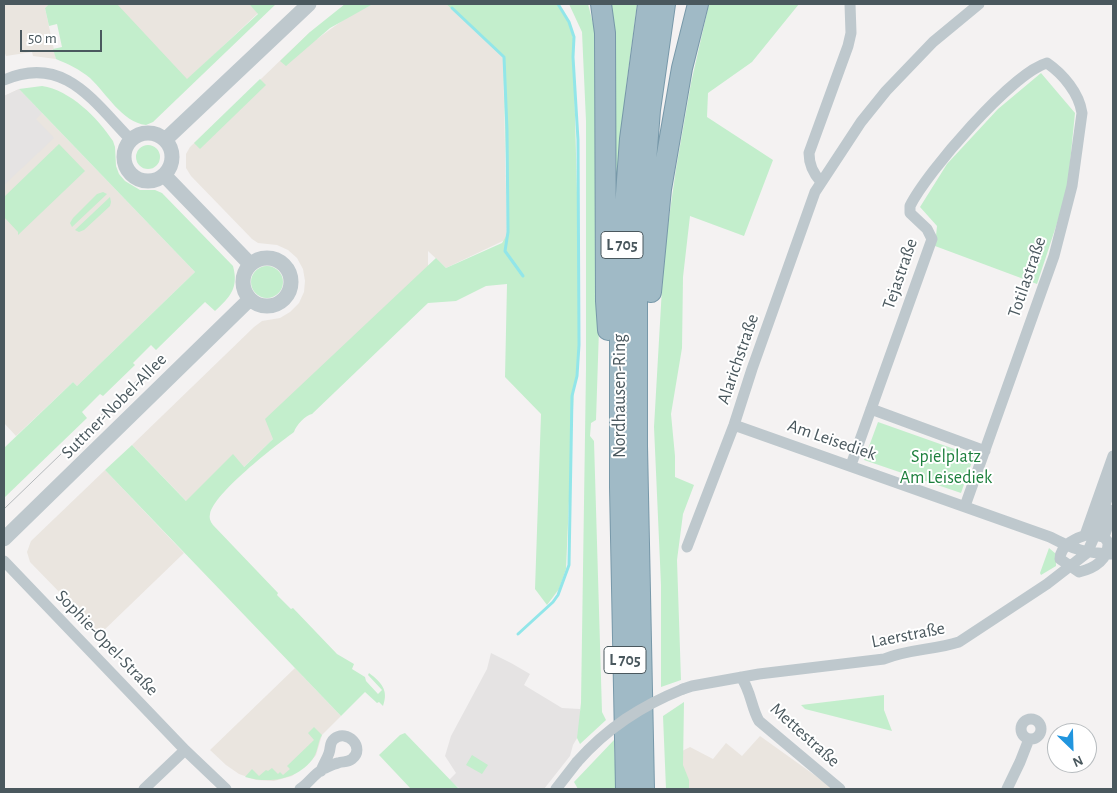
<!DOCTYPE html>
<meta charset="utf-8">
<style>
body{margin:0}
#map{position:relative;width:1117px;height:793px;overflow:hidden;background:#f4f2f2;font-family:"Alegreya Sans",sans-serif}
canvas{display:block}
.frame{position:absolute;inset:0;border:5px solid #4a585e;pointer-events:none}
.north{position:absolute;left:1047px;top:723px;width:50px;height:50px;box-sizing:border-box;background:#fff;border:1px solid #b7bcbf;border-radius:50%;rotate:156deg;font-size:14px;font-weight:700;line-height:20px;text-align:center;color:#4a585e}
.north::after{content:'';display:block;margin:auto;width:18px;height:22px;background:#2195de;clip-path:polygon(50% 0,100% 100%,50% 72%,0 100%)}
.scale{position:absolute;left:20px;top:30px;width:82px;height:22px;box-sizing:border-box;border:2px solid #4a585e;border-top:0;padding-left:6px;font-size:15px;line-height:18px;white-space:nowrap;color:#4a585e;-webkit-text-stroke:4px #fff;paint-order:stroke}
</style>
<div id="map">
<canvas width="1117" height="793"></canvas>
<div class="frame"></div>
<div class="north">N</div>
<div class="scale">50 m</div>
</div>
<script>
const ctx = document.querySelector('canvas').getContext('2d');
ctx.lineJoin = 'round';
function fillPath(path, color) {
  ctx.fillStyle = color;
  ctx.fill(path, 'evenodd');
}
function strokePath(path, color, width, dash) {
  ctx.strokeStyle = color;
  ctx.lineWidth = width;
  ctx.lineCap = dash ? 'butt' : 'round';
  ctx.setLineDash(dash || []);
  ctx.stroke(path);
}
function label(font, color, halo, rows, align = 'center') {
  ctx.font = font + ' "Alegreya Sans",sans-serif';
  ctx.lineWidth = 4;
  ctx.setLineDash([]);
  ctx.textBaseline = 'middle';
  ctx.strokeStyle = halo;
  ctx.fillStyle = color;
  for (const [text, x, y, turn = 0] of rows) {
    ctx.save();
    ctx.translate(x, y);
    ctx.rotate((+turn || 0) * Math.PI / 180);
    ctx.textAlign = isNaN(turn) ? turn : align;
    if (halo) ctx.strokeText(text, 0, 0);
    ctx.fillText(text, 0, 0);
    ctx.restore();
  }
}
fillPath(new Path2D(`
 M4 4H49L45 8 56 59 33 56 32 52 6 56 4 51Z
 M104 4H249L258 13 181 86Z
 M373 4H446L503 56 507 239 446 268 428 251V290L197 512 132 445 254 327 262 321 280 318 290 312 299 303 304 292 305 281 303 269 297 258 288 250 277 245 258 243 252 239 191 176 186 168V154L190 147 310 32 317 39 346 18Z
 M19 89 195 272 77 386 73 382 16 436 4 423V96Z
 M105 470 184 553 100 634 30 562 27 552 31 541Z
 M295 668 341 716 322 735 316 755 312 760 292 776 274 781 256 780 239 774 226 765 210 750Z
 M760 736 834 789H679L678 753 690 747 713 759 726 743 742 756Z`), '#eae5df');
fillPath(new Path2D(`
 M19 89 42 113 36 119 54 138 4 185V96Z
 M491 653 511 663 530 674 524 685 562 708 580 709V733L573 745 570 756 544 789H460L449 780 456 773 445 756 451 736 487 669Z`), '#e5e3e3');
fillPath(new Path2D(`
 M49 4H117L187 79 258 14 249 4H276L153 122 146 125C122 122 107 94 90 78 79 69 68 64 56 59L53 49 62 47 57 24 49 26 45 8Z
 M345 4H373L330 28 286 66 280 61 310 32Z
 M443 4H557L570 25 573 38 578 231V377L574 387 566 569 559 589 547 605 535 589 541 414 505 377 507 284 486 286 456 301 428 303 312 414C306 415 296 425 294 432 275 446 214 493 210 514 209 518 210 521 213 525L278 593 277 595 291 609 293 608 337 654 354 664 352 669 365 677 366 681 378 694 382 690 368 675 369 673C381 682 389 690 383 706L379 702 377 703 365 692 341 716 105 470 132 445 186 501 233 454 244 467 273 439 265 419 436 258 446 268 502 243 508 233 503 56 446 4Z
 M569 4H588L596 35 595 246 599 329 596 420 591 423 590 436 594 441 602 712 606 720 580 744 577 738 581 703 586 369V121L582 32Z
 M607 4H637L626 87 617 187 611 186Z
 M709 4H799L752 62 708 93 707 117 773 160 744 236 690 216 683 277 682 348 671 414 675 456V477L694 485 683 514 677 560 681 680 661 687V585L654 427 664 253 676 169 691 83Z
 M1041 73 1075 113 1067 193 1037 284 935 246 937 226 920 207 947 164 998 109Z
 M260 79 266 85 200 149 194 143Z
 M42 86C70 90 98 118 113 141L115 147 116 166 119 174 125 181 140 190H155L162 193 233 266C239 288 230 297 215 311L205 302 156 350 151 345 133 363 135 365 103 396 100 394 82 412 87 418 4 498V448L73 382 77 386 195 272 19 89Z
 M59 144 85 171 18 235V232L4 217V197Z
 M136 157a12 12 0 1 1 24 0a12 12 0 1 1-24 0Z
 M103 192 107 194 72 227 70 223 73 218 97 194Z
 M110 197 111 202 110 206 84 230 79 232 75 230Z
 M251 282a16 16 0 1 1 32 0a16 16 0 1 1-32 0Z
 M878 422 974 456 961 493 864 460Z
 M1049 548 1056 554V566L1041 575 1040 573Z
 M884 695V710L892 731 805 709 801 705Z
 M684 702 683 765 689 780V789H666L663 716Z
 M314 727 322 735C318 741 318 750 314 757 299 780 269 784 245 777L252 769 259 776 266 770 268 771 272 768 278 774 280 772 283 775 290 769 287 766 314 740 308 733Z
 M405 733 459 789H411L379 755 400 735Z
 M614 740 616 789H578L574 782Z
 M472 755 488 765 482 774 466 765Z`), '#c3eecc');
strokePath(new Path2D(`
 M452 8 504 57 507 130 508 232 505 251 523 276
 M518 634 553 602 558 595 569 565 572 396 577 376 579 345 578 140 573 57 574 37 569 22 558 4`), '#92e6e9', 3);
const trunk = new Path2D(`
 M601 4 605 33 606 301 608 330
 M651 292 661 189 682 68 698 4
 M626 789 620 487V277L630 139 648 4
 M644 789 637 446V294L641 226 650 110 665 4`);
strokePath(trunk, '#7798a9', 22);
strokePath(new Path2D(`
 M4 80C64 54 93 101 131 140
 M821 182C813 173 809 165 809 153L848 46 851 33 850 4
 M871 409 985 451
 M734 425 1050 537C1075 550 1085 553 1113 554
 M851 465 932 239 927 229 910 213V206C927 172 1012 73 1047 63 1063 74 1079 93 1082 113L1072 186 1054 256 965 506
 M1090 534 1104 537 1108 542C1109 559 1095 568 1079 572L1060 559C1060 545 1077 537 1090 534Z
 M1085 535 1113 456
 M1104 537 1113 510
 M687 547 734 425 752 369 815 192 861 122 886 91 933 42 979 4
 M4 561 185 750 226 789
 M741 677C751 691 751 707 759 721L840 789
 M683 689 692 686 759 674 884 659C908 649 934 650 959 642L1047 584 1087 553 1095 535 1113 481
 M1021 729a10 10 0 1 1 20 0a10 10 0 1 1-20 0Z
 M144 789 185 750
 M300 789C308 784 314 774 323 769 328 767 333 764 338 763 343 761 347 763 352 759 366 748 347 728 334 739 329 743 331 748 329 753 327 759 323 765 321 771
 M556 789 577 762
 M1007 789 1020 762 1029 739`), '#bec8cd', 11);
strokePath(new Path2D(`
 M124 157a24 24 0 1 1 48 0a24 24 0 1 1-48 0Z
 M165 140 309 4
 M164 175 250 264
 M243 282a24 24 0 1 1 48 0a24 24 0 1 1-48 0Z
 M4 539 250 299`), '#bec8cd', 15);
strokePath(trunk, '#a0bac6', 20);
strokePath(new Path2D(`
 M4 509 146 372`), '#b4b8bb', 1);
strokePath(new Path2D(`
 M577 762C607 728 641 706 683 689`), '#bec8cd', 11);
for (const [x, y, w] of [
 [622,245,42],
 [625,660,42]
]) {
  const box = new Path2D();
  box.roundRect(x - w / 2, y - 13.5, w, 27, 4);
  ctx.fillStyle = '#fff';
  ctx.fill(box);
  strokePath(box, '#4a585e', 1);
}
label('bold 16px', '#4a585e', null, [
 ["L 705",622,245],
 ["L 705",625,660]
]);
label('18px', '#4a585e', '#fff', [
 ["Tejastraße",900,274,-71],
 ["Totilastraße",1027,277,-71],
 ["Alarichstraße",738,359,-71],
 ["Nordhausen-Ring",620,396,-90],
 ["Suttner-Nobel-Allee",114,406,-45],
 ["Am Leisediek",832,440,19],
 ["Laerstraße",908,635,-11],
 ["Sophie-Opel-Straße",107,643,46],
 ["Mettestraße",805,735,42]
]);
label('18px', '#1c7f3c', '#fff', [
 ["Spielplatz",946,457],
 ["Am Leisediek",946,478]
]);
</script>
